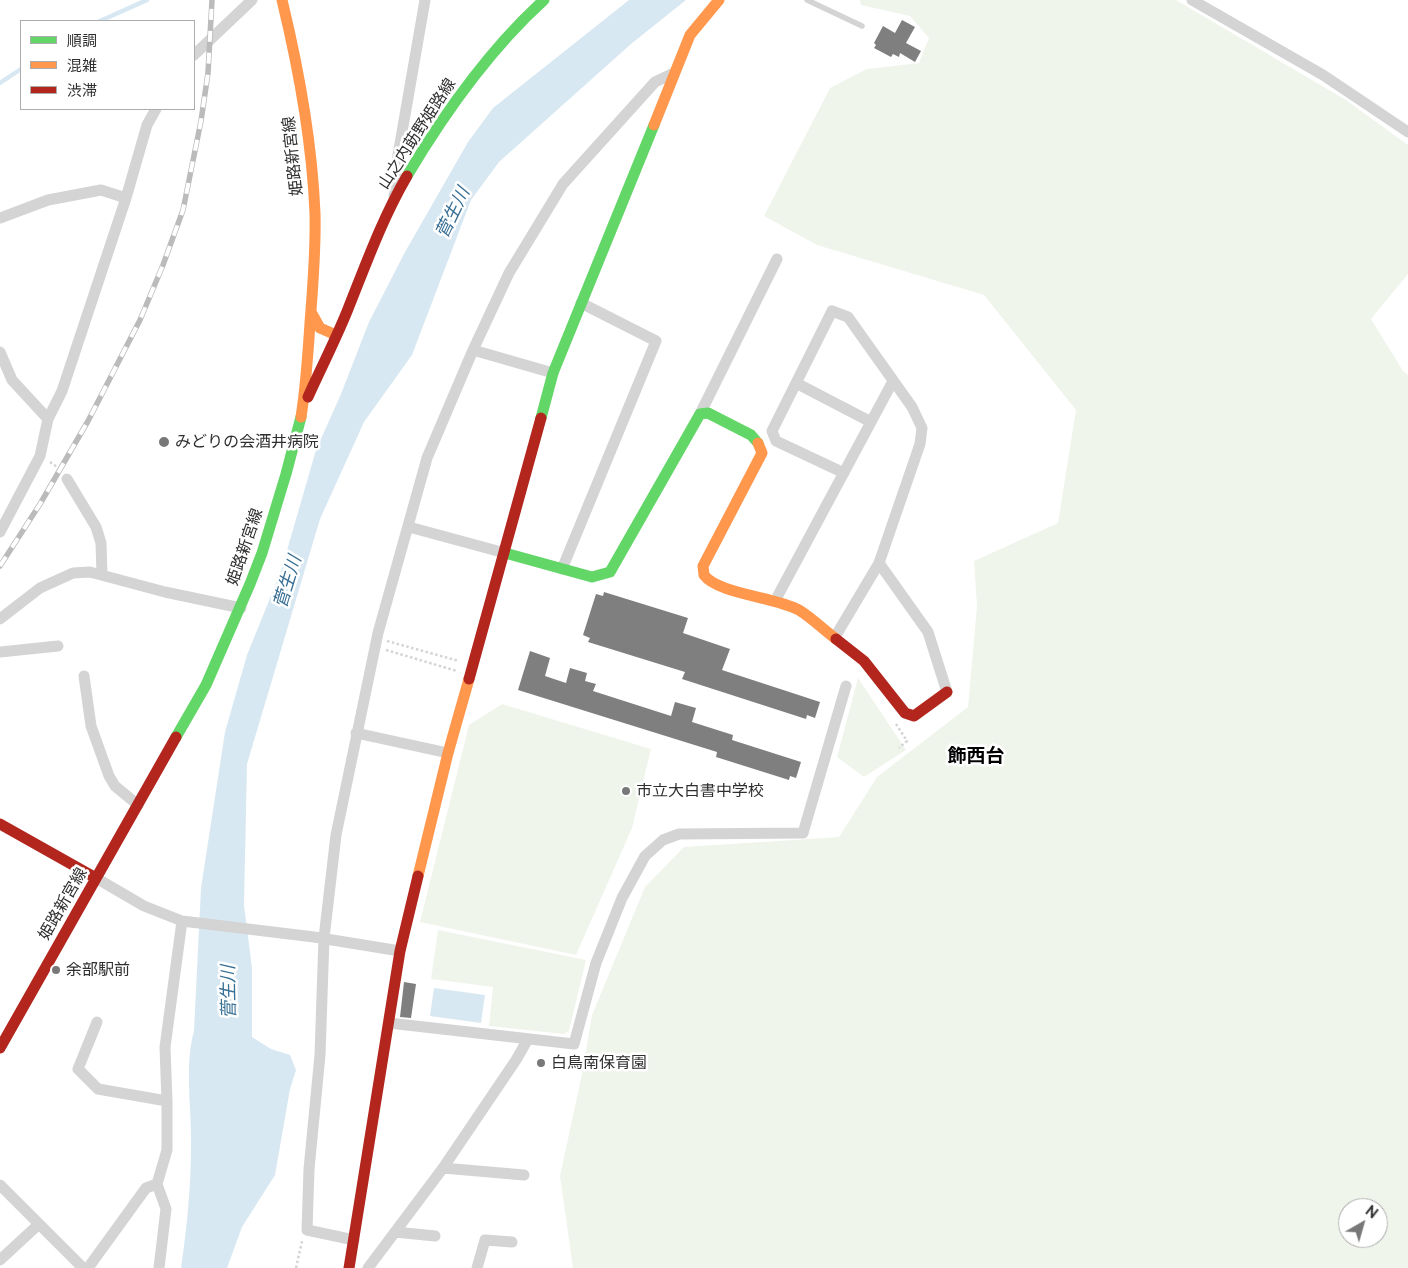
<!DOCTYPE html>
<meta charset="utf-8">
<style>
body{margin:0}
#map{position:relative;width:1408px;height:1268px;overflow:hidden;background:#fff;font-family:Raleway,"Noto Sans JP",sans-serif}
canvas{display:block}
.legend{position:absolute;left:20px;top:20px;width:175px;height:90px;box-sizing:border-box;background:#fff;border:1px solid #acacac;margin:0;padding:6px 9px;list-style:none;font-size:15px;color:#2f2f2f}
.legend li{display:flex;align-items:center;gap:10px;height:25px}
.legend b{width:25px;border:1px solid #acacac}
.north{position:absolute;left:1338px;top:1198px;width:50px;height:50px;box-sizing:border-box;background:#fff;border:1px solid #acacac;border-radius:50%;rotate:38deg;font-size:14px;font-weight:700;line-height:20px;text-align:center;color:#2f2f2f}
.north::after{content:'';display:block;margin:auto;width:18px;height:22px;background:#787878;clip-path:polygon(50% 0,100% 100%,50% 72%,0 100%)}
</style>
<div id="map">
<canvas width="1408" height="1268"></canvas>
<ul class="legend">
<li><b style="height:6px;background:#63d668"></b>順調</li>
<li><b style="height:6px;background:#ff974d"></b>混雑</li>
<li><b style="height:6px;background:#b3261e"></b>渋滞</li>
</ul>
<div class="north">N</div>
</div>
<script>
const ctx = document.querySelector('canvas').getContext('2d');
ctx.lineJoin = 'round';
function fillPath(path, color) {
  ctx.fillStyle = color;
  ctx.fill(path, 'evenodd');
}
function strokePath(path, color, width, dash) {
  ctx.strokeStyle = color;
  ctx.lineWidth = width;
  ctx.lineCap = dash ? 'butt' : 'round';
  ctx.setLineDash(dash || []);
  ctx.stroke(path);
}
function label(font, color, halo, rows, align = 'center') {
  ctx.font = font + ' Raleway,"Noto Sans JP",sans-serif';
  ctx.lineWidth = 5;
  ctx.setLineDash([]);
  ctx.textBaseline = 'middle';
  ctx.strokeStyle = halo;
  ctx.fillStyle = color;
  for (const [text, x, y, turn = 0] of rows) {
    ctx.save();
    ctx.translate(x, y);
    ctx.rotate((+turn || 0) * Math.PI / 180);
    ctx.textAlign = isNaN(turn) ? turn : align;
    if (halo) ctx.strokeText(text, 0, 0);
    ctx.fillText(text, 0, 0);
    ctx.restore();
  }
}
fillPath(new Path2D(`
 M860 0H1176L1346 100 1408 145V274L1371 319 1403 371 1408 375V1268H573L560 1176 582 1074 592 1015 645 887 684 847 839 837 877 777 968 707 977 606 974 561 1058 523 1076 410 984 295 817 245 764 216 830 88 867 69 919 63 929 38 910 16 861 5ZM1348 1208H1378V1238H1348Z
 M858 678 906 750 864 777 837 757Z
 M502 704 651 749 632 828 576 955 420 922 469 725Z
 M438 930 586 960 569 1031 564 1034 489 1026 493 987 431 979Z`), '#f0f5ec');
fillPath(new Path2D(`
 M629 0H686L631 44 499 162 471 200 412 355 364 422 320 519 247 764 244 905 252 968V1037L271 1049 290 1055 296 1070 290 1089 275 1175 242 1227 227 1268H181C187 1227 191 1187 191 1146 192 1108 184 1067 194 1031L201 888 225 732 247 655 281 571 316 450 341 394 369 322 405 252 468 142 493 108Z
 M434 988 485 995 481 1023 430 1016Z`), '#d8e8f2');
strokePath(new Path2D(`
 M100 21 147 0
 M0 83 21 69`), '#d8e8f2', 4.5);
fillPath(new Path2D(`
 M902 20 915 27 906 43 921 51 915 62 900 53 899 57 893 54 891 57 874 48 876 45 874 43 883 26 895 33Z
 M604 592 688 618 683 633 730 649 722 670 820 702 815 718 807 715 806 719 682 679 685 672 588 642 590 638 583 635 596 594 603 596Z
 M530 651 550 658 545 676 566 683 570 668 587 673 585 681 596 684 593 691 671 716 675 702 696 708 692 722 733 735 732 740 801 762 796 778 790 776 789 780 716 757 717 752 518 690Z
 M404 982 416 984 411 1018 400 1017Z`), '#7f7f7f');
strokePath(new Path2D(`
 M50 462 60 469
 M387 641 459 661
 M386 650 457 671
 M896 724 907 741 899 748
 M296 1268 302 1241`), '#d4d4d4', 2.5, [2.5, 2.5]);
strokePath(new Path2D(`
 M807 0 862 26`), '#d4d4d4', 5.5);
strokePath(new Path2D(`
 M1192 0 1323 75 1408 132
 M194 55 252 0
 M394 196 397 161 425 0
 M0 218 48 200 101 190 126 198
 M473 350 553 373
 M0 352 12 380 48 419
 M796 383 871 422
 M700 414 777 259
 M67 479 96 527 101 543 102 575
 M409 527 505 553
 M0 532 40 456 48 419 62 391 126 198 147 125 156 109
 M879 563 928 632 947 692
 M562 569 656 341 581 303
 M775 601 893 381
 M0 619 40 588 73 573 90 572 165 592 241 608
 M835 637 879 563 920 444 922 428 912 407 848 317 832 311 772 431 776 441 844 473
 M0 652 58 646
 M84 676 91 726 109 776 115 786 138 805
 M356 733 448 753
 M96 878 144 906 182 921 314 937 400 951
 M97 1022 78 1069 98 1089 167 1101
 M389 1023 574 1044 596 963 622 898 645 856 663 840 679 834 803 833 846 686
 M443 1168 524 1175
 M0 1185 83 1268
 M395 1232 435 1236
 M354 1240 307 1230 309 1169 320 1055 324 938 336 835 378 633 427 458 473 350 509 273 563 184 655 82 674 73
 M0 1260 39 1224
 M88 1268 146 1188 157 1184
 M159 1268 166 1209 157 1184 167 1150V1101L165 1047 182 921
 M368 1268 443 1168 516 1060 528 1039
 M477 1268 485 1240 512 1242`), '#d4d4d4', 11);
strokePath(new Path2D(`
 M407 176C445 112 489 50 544 0
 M541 418 553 373 654 125
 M505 553 592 577 610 572 700 414 708 413 751 435 758 443
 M176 737 206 685 250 584 262 553 286 474 301 417`), '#63d668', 11);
strokePath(new Path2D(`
 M282 0C299 70 312 141 315 213 316 249 313 286 310 323 308 354 306 386 301 417
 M654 125 690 35 719 0
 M311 312 320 328 336 335
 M758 443 762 453 703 566 704 575C718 594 776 597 799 610 812 618 824 630 836 639
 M418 876 448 753 469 679`), '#ff974d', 11);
strokePath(new Path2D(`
 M308 397C321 368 336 339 348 309 366 264 382 219 407 176
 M836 639 864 661 905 713 914 716 947 692
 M469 679 541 418
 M0 824 96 878
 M0 1048 176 737
 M349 1268 400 951 418 876`), '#b3261e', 11);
const rail = new Path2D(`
 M0 566 40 504 88 421 140 320 163 265 183 210 201 121 208 73 212 0`);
strokePath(rail, '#bbb', 5.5);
strokePath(rail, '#fff', 4, [11]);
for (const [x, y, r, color] of [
 [164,442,6,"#787878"],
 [626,791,5,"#787878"],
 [56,970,5,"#787878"],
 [541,1063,5,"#787878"]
]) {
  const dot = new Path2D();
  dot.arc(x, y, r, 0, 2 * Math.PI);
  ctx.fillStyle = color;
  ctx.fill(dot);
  strokePath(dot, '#fff', 2);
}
label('16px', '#2f2f2f', '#fff', [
 ["山之内莇野姫路線",417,134,-57],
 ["姫路新宮線",293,156,-96],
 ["姫路新宮線",245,547,-71],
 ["姫路新宮線",63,904,-60]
]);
label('16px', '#2f2f2f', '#fff', [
 ["みどりの会酒井病院",175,442],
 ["市立大白書中学校",636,791],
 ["余部駅前",66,970],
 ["白鳥南保育園",551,1063]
], 'left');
label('italic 18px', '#386f95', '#fff', [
 ["菅生川",453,213,-64],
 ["菅生川",288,582,-73],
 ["菅生川",229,992,-91]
]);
label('bold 19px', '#000', '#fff', [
 ["飾西台",976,756]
]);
</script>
